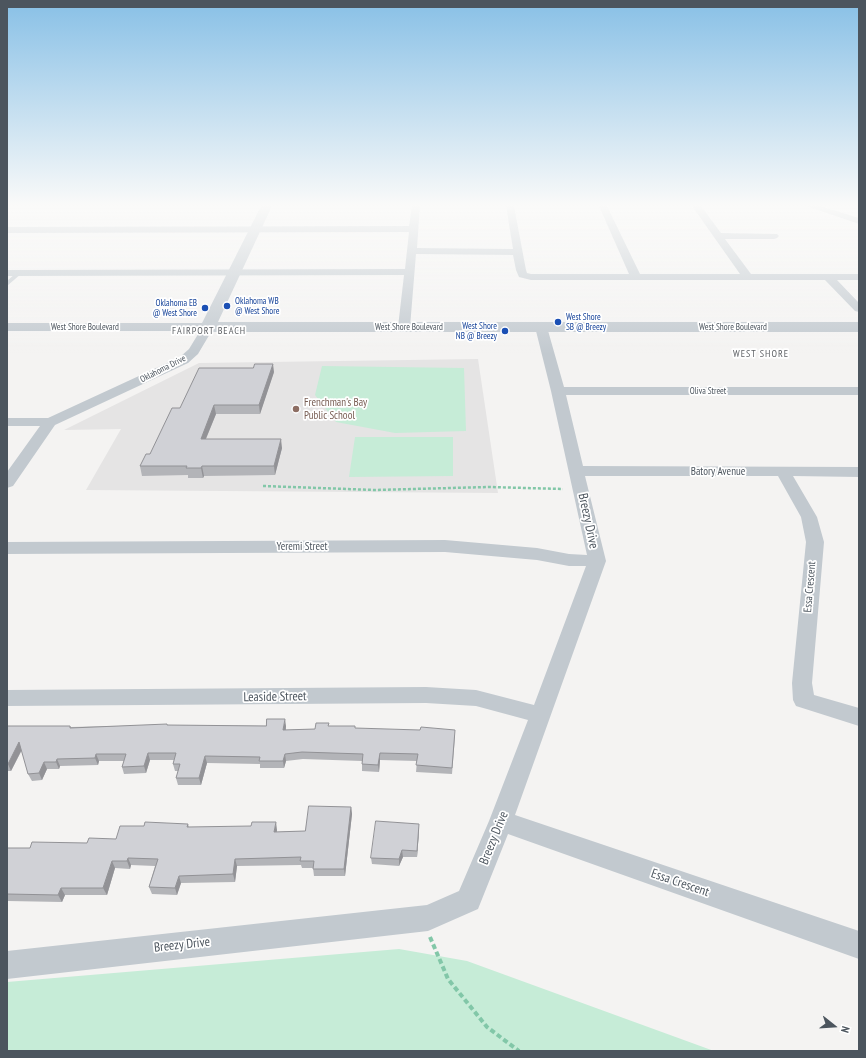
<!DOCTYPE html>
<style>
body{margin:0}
#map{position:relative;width:866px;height:1058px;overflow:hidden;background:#f4f3f2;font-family:"PT Sans Narrow",sans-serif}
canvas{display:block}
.frame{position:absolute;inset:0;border:8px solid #4c555e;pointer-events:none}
.north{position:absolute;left:814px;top:1006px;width:40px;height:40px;-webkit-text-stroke:3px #fff;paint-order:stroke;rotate:107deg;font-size:11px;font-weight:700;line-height:16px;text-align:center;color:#4c555e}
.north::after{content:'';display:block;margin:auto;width:14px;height:18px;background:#4c555e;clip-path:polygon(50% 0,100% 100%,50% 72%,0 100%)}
</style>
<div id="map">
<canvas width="866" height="1058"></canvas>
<div class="frame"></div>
<div class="north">N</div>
</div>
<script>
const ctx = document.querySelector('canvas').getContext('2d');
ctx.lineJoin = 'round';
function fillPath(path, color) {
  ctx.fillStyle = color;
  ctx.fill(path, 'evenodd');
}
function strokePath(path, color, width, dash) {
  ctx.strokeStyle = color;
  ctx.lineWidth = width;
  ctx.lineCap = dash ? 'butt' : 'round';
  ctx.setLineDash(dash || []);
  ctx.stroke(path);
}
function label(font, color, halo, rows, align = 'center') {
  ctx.font = font + ' "PT Sans Narrow",sans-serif';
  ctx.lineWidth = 3.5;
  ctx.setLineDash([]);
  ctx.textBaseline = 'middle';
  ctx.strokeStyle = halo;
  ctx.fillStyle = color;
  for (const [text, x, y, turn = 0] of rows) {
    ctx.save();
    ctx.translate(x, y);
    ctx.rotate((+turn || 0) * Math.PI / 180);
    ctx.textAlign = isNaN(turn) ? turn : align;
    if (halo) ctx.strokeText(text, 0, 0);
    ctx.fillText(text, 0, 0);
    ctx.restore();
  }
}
fillPath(new Path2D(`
 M478 359 498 493 86 490 121 429 64 430 199 363Z`), '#e5e4e4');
fillPath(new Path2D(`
 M322 366 464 368 466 431 395 433 336 422 315 395Z
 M355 437H453V476L349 477Z
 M399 949 467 961 714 1051H7V982Z`), '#c6ecd7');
strokePath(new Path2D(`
 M263 486 375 490 489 487 563 489`), '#82c7a8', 2.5, [3, 2]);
strokePath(new Path2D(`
 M430 937 448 979 487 1027 519 1051`), '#82c7a8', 4, [5, 3]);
fillPath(new Path2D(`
 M17 272 22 273 7 286V281Z`), '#c2c9cf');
fillPath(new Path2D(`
 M412 206H420L417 248 513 249 506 206H514L526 270 527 273 531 274H629L599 206H607L640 274H740L692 206H701L721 233 777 234 779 236 777 238 774 239H725L751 274H859V280H837L859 303V312L855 311 825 280H531L519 277 516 270 513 255 416 254 410 327 408 329H400L398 327 404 275 7 276V270L405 269 409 232 7 233V227L409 226Z
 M806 206H820L859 218V224Z
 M7 323H208L212 325 214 327 198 354 188 363 55 425 13 486 7 488V472L40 426H7V418H48L180 357 189 349 200 331H7Z
 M541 323 545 325 547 327 564 387H859V395H566L583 466 859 467V477L793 476 817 517 824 542 812 683 814 695 859 708V726L796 706 793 700 792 683 806 542 801 517 778 476H585L606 561 515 815 859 931V959L508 834 478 909 428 931 7 979V951L427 905 459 891 489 821 528 720 476 706 426 703 7 706V690L426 687 476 690 534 705 586 566H569L537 560 445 552 7 554V542L445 540 537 548 569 554 587 555 551 391 535 327 537 325Z`), '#c2c9cf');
fillPath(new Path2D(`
 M261 206H272L218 322H859V332H208L203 330 200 327Z`), '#c2c9cf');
fillPath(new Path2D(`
 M274 372 260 414H216L206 439 282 448 275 475 204 476 203 478H188V475L142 476 140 466 150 454 180 408Z
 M167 725 286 726V730L315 729 329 726 455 736 452 774 416 772 417 761 380 760 379 772 362 771V761L303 759 286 761 284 768H260V764L207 763 201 785H178L176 778 178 771H175L173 764 174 760H150L146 773 124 774 122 767 124 761H99L98 765 60 766 59 769H47L42 780 32 781 28 774 22 750 11 771H7V726H70L71 727Z
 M351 807 352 814 345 876H314L313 868H302L301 865 237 866 235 882 181 883 177 895 152 894 149 887 155 866 131 865 130 869 115 868 107 895H65L62 902 8 901 7 903V848H30L87 843 116 839 144 826 188 824 189 827 277 830V832L305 831Z
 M419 831 417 857H403L399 866 372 864 371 858Z`), '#b3b4b8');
fillPath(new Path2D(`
 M273 364 274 372 260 414 259 405Z
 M214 405 216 414 202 448 201 439Z
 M281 439 282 448 275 475 274 466Z
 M202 466 204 476 203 478 201 468Z
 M285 719 286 726 285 736 283 730Z
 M19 742 22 749 11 771 8 764Z
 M148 753 150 760 146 773 144 766Z
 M380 753V760L379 772 378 765Z
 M96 754 99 761 98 765 95 758Z
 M285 754 286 761 284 768 283 761Z
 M205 756 207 763 201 785 199 778Z
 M57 759 60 766 59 769 56 762Z
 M44 762 47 769 42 780 39 773Z
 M351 807 352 814 345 876 344 869Z
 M276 822 277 830 275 839 274 832Z
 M419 824V831L417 857V851Z
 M402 850 403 857 399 866V859Z
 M128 858 131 865 130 869 127 861Z
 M235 859 237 866 235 882 233 874Z
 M112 861 115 868 107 895 103 888Z
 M179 876 181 883 177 895 175 888Z
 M61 888 65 895 62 902 58 895Z`), '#929296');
const building = new Path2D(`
 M255 364H273L259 405H214L201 439H281L274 466H202L201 468H186L187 466H140L146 454H150L172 408H180L199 368H253Z
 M267 719H285L283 730 315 729 316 723H329L328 726H355V728L420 730 421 727 455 730 452 768 416 765 418 754 380 753 378 765 362 764 363 754 302 752 285 754 283 761H259L260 757 205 756 199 778H176L180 764H173L176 753H148L144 766 122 767 126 754H96L95 758 57 759 56 762H44L39 773 28 774 19 742 8 764H7V726H70V728L167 724V725L266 726Z
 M309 806 351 807 344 869H313L314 861H300L301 857 235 859 233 874 179 876 175 888 149 887 158 859 128 858 127 861H112L103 888H61L58 895 7 894V848H30L32 842 87 843 89 838 116 839 120 826H144L145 822 188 824 187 827 251 826 252 822H276L274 832 305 831Z
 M376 821 419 824 417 851 402 850 399 859 371 858Z`);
fillPath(building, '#d0d1d6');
strokePath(building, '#929296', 1);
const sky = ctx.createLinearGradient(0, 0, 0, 354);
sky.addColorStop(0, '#88c0e6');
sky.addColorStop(0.58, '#fafaf9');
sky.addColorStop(1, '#fafaf900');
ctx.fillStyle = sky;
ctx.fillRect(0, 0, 866, 354);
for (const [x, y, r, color] of [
 [227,306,4,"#1a4fb4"],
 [205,308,4,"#1a4fb4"],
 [558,322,4,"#1a4fb4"],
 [505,331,4,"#1a4fb4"],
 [296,409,4,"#8d6e63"]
]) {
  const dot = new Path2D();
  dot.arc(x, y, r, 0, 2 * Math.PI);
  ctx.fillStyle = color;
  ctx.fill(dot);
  strokePath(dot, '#fff', 1.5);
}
label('9px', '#164399', '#fff', [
 ["Oklahoma WB",235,301],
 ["@ West Shore",235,311],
 ["Oklahoma EB",197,303,"right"],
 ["@ West Shore",197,313,"right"],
 ["West Shore",566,317],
 ["SB @ Breezy",566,327],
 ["West Shore",497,326,"right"],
 ["NB @ Breezy",497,336,"right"]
], 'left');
label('9px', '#4c555e', '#fff', [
 ["West Shore Boulevard",85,327],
 ["West Shore Boulevard",409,327],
 ["West Shore Boulevard",733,327],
 ["Oklahoma Drive",163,369,-27],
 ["Oliva Street",708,391]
]);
ctx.letterSpacing = '1px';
label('10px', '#5f6266', '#fff', [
 ["FAIRPORT BEACH",209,331],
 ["WEST SHORE",761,354]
]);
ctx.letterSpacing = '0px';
label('11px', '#785e54', '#fff', [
 ["Frenchman's Bay",304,403],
 ["Public School",304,416]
], 'left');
label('11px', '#4c555e', '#fff', [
 ["Batory Avenue",718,472],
 ["Yeremi Street",302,547],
 ["Essa Crescent",810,587,-85]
]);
label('13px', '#4c555e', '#fff', [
 ["Breezy Drive",588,521,78],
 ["Leaside Street",275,697,-1],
 ["Breezy Drive",494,838,-68],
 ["Essa Crescent",680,883,19],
 ["Breezy Drive",182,945,-6]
]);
</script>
